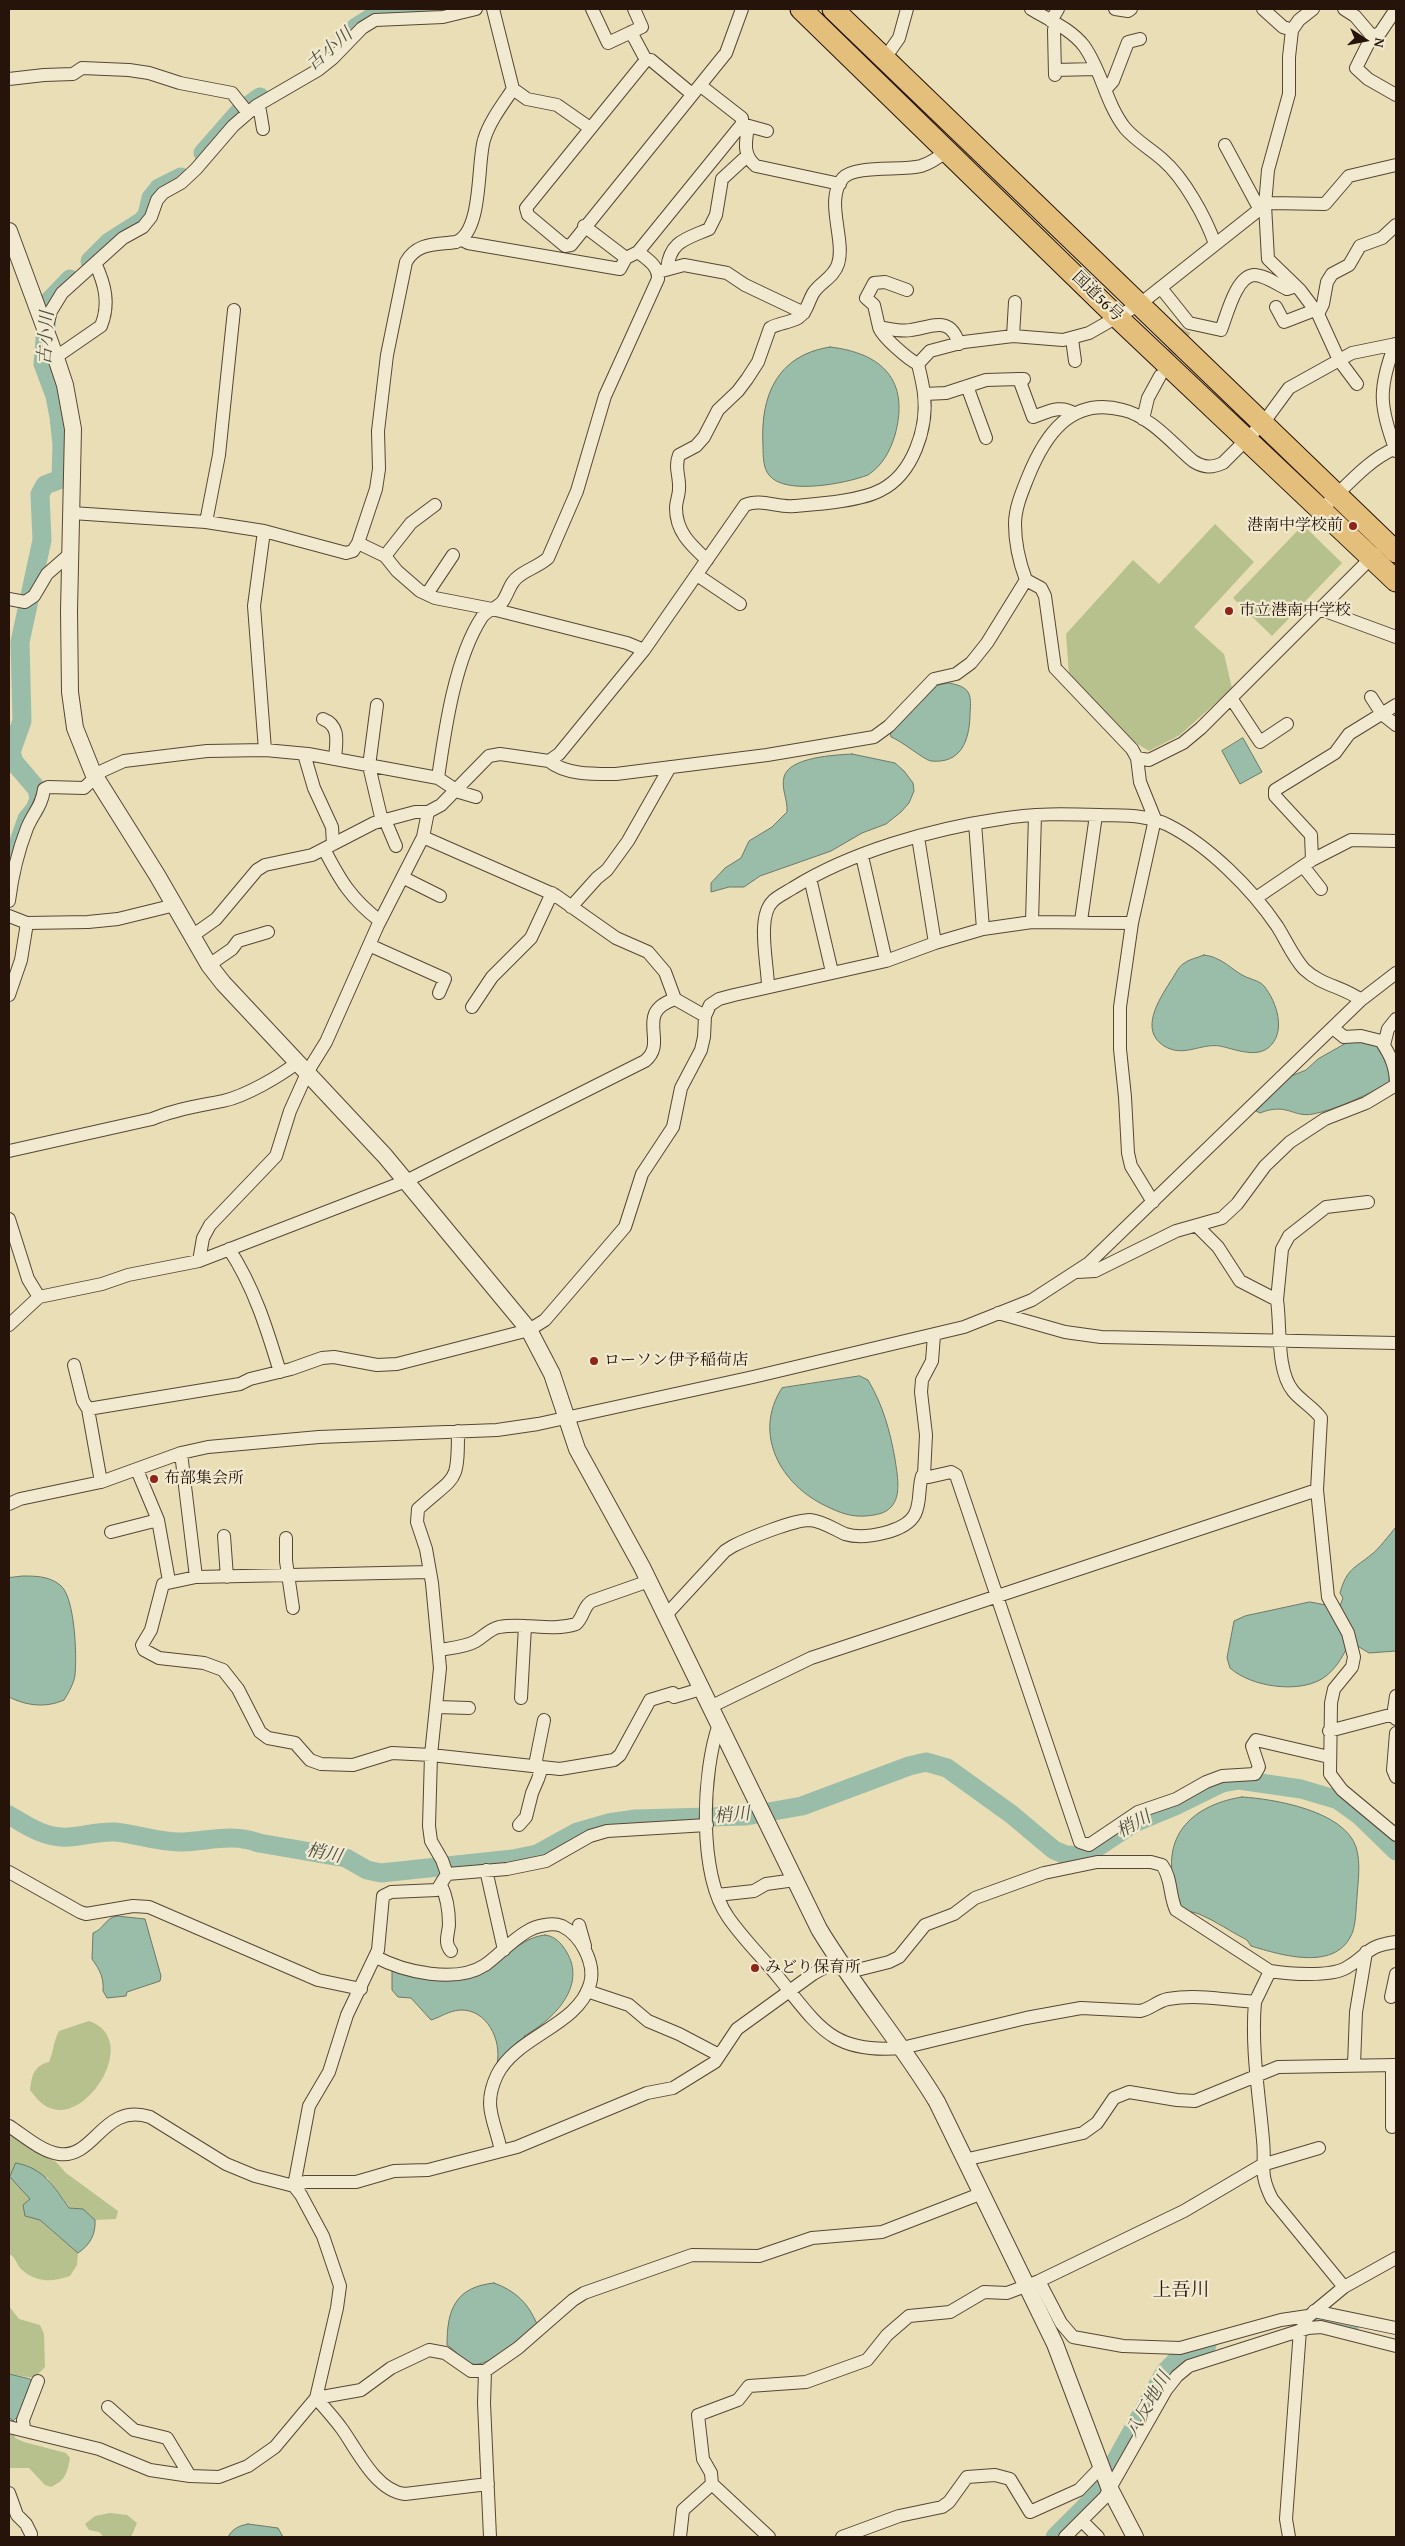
<!DOCTYPE html>
<meta charset="utf-8">
<style>
body{margin:0}
#map{position:relative;width:1405px;height:2546px;overflow:hidden;background:#e9deb6;font-family:"Gentium Book Plus",serif}
canvas{display:block}
.frame{position:absolute;inset:0;border:10px solid #26140a;pointer-events:none}
.north{position:absolute;left:1340px;top:15px;width:50px;height:50px;-webkit-text-stroke:4px #f1ead0;paint-order:stroke;rotate:101deg;font-size:14px;font-weight:700;line-height:20px;text-align:center;color:#26140a}
.north::after{content:'';display:block;margin:auto;width:18px;height:22px;background:#26140a;clip-path:polygon(50% 0,100% 100%,50% 72%,0 100%)}
</style>
<div id="map">
<canvas width="1405" height="2546"></canvas>
<div class="frame"></div>
<div class="north">N</div>
</div>
<script>
const ctx = document.querySelector('canvas').getContext('2d');
ctx.lineJoin = 'round';
function fillPath(path, color) {
  ctx.fillStyle = color;
  ctx.fill(path, 'evenodd');
}
function strokePath(path, color, width, dash) {
  ctx.strokeStyle = color;
  ctx.lineWidth = width;
  ctx.lineCap = dash ? 'butt' : 'round';
  ctx.setLineDash(dash || []);
  ctx.stroke(path);
}
function label(font, color, halo, rows, align = 'center') {
  ctx.font = font + ' "Gentium Book Plus","Noto Serif JP",serif';
  ctx.lineWidth = 4.5;
  ctx.setLineDash([]);
  ctx.textBaseline = 'middle';
  ctx.strokeStyle = halo;
  ctx.fillStyle = color;
  for (const [text, x, y, turn = 0] of rows) {
    ctx.save();
    ctx.translate(x, y);
    ctx.rotate((+turn || 0) * Math.PI / 180);
    ctx.textAlign = isNaN(turn) ? turn : align;
    if (halo) ctx.strokeText(text, 0, 0);
    ctx.fillText(text, 0, 0);
    ctx.restore();
  }
}
fillPath(new Path2D(`
 M1215 524 1254 562 1194 627 1224 654 1232 688 1180 735 1149 751 1134 742 1069 674 1066 634 1133 560 1159 584Z
 M1303 525 1342 563 1272 636 1233 598Z
 M89 2021C140 2038 90 2120 53 2109 42 2106 37 2099 30 2090 32 2076 33 2066 49 2062 54 2051 53 2042 59 2031Z
 M9 2134 33 2151 56 2162 66 2173 118 2211 116 2219 95 2220 83 2209 70 2208 47 2177 30 2199 25 2216 40 2220 78 2253 77 2265 70 2276C52 2282 36 2283 21 2269 16 2264 16 2257 9 2254Z
 M9 2306 19 2319 40 2325 44 2334 45 2367 34 2378 9 2374Z
 M9 2417 13 2421 15 2438 24 2442 66 2453 70 2458C67 2473 66 2480 51 2487L45 2485 29 2468H9Z
 M110 2513 127 2515 137 2523 131 2537H104L99 2532 89 2530 85 2524 95 2516Z`), '#b6c18e');
const water = new Path2D(`
 M830 347C882 353 910 380 895 435 890 451 883 465 868 475 847 483 785 496 769 475 763 468 763 455 763 446 760 396 777 355 830 347Z
 M948 683C955 684 964 686 968 692 972 699 970 708 970 716 969 741 961 764 931 761 924 760 902 741 891 737L890 731 931 687Z
 M1243 738 1262 772 1240 784 1222 751Z
 M852 754 895 763 904 771 913 783 914 791 909 803 901 812 886 824 862 833 831 851 760 876 744 887H729L711 892V883L725 868 741 858 749 841 772 827 787 812C788 800 781 789 784 777 789 757 835 755 852 754Z
 M1204 955C1208 956 1212 956 1215 958 1226 962 1234 971 1244 976 1250 979 1260 981 1264 986 1277 1002 1287 1033 1268 1048 1255 1058 1234 1049 1220 1046 1200 1043 1184 1058 1164 1046 1139 1030 1159 1000 1170 982 1174 977 1178 967 1183 964 1189 959 1197 958 1204 955Z
 M1352 1040 1375 1042C1384 1053 1397 1070 1387 1084 1364 1096 1338 1109 1313 1114 1293 1118 1287 1102 1260 1113L1256 1111 1289 1077 1306 1070 1318 1059Z
 M860 1376 868 1380C883 1405 890 1431 895 1459 897 1473 902 1496 891 1507 885 1514 875 1515 866 1516 851 1517 840 1513 826 1506 781 1485 752 1434 782 1388Z
 M1396 1527V1651L1369 1653 1356 1645 1349 1623 1340 1606 1343 1598 1340 1593C1347 1568 1354 1569 1372 1554 1378 1550 1390 1534 1396 1527Z
 M23 1576C35 1576 49 1576 60 1585 75 1596 77 1656 75 1675 74 1683 69 1692 64 1700 46 1708 27 1706 9 1697V1578Z
 M1310 1602 1326 1605 1340 1627 1347 1648C1341 1659 1336 1668 1326 1676 1302 1695 1251 1687 1230 1668L1227 1658 1234 1621 1245 1616Z
 M1242 1797C1275 1799 1344 1811 1356 1847 1361 1863 1358 1881 1357 1897 1356 1908 1356 1921 1353 1931 1338 1973 1281 1955 1251 1946L1247 1940C1231 1932 1216 1921 1199 1914 1192 1911 1185 1913 1179 1906 1175 1900 1175 1887 1173 1879 1164 1830 1198 1804 1242 1797Z
 M117 1916 145 1919 161 1976 160 1981 127 1992 126 1996 107 1998 103 1991C104 1978 100 1970 92 1959L93 1933C104 1929 105 1918 117 1916Z
 M545 1935C555 1936 561 1943 566 1951 588 1986 553 2020 524 2036L525 2039 497 2064C502 2040 487 2009 460 2010 448 2011 441 2017 431 2020L411 1998 398 1997 392 1990V1971L465 1979C497 1973 514 1938 545 1935Z
 M16 2163C44 2168 54 2187 69 2208L83 2209 95 2220C96 2234 90 2245 78 2253L40 2220 25 2216 23 2205 30 2199 10 2177Z
 M494 2283C516 2291 528 2303 537 2324 525 2335 489 2368 472 2364 464 2362 455 2350 447 2345 447 2310 455 2287 494 2283Z
 M9 2374 30 2379 32 2383 19 2415 13 2421 9 2417Z
 M248 2524 278 2528 283 2537H228C233 2528 239 2526 248 2524Z`);
fillPath(water, '#99bda8');
strokePath(water, '#6b7969', 1);
strokePath(new Path2D(`
 M356 27 377 14 432 12
 M203 153 238 113 260 97
 M90 261 109 242 142 221 147 215 151 198 159 188 181 177
 M9 862 15 853 27 819 35 809 39 799 37 789 14 762 11 752 22 721 20 642 42 540 40 494 45 485 61 479 62 445 59 417 55 396 43 364 48 302 70 279
 M9 1815C27 1826 46 1839 69 1837 84 1836 99 1831 115 1832 138 1834 159 1843 183 1842 209 1841 232 1833 259 1843L346 1858 367 1870 381 1873 513 1859 537 1854 577 1832 608 1823 636 1819 746 1816 802 1806 909 1766 926 1762 947 1768 1011 1814 1054 1850 1066 1855 1084 1856 1134 1823 1175 1806 1222 1783 1239 1780 1301 1789 1338 1800 1359 1815 1396 1851
 M1314 2318 1350 2324
 M1055 2537 1096 2496 1165 2372 1183 2354 1207 2345`), '#99bda8', 19);
strokePath(new Path2D(`
 M1164 370 1185 330`), '#c2b694', 12, [12, 6]);
const minor = new Path2D(`
 M493 9 513 89 527 99 557 105 590 128
 M592 9 608 43 642 27 634 9
 M1031 9C1049 20 1071 29 1084 46 1102 71 1106 104 1125 128 1136 141 1151 149 1163 160 1184 178 1206 218 1215 244
 M1115 9 1128 11 1131 9
 M1263 9 1283 27 1292 30 1289 57V94L1268 170 1265 205 1268 259 1300 290 1318 314 1339 360 1357 384
 M1344 9 1355 16 1372 36
 M1396 9 1380 33 1372 36 1356 68 1368 79 1396 95
 M1051 21 1058 9
 M1292 30 1299 20 1313 9
 M631 32 646 60
 M885 58 899 38 907 9
 M1055 70 1096 69
 M1055 75 1054 30 1056 24
 M9 79 44 75 73 74 82 68 129 70 149 73 180 83 232 93 248 113
 M1105 90 1113 81 1128 42 1140 39
 M692 94 651 60H646L526 208 528 215 565 246 571 245 726 53 742 9
 M256 106 260 111 263 129
 M742 124 767 131
 M748 126C746 141 742 155 756 166L840 184
 M1225 145 1260 210
 M584 226 626 258 638 252 742 124V118L701 86
 M462 240 468 243 620 269 626 258
 M667 269C670 241 686 239 709 229L716 215 722 179 747 156
 M658 272 684 265 727 273 745 285 804 313
 M1161 288 1189 323 1221 330C1227 315 1236 276 1254 275 1265 275 1278 285 1287 289L1296 286
 M907 290 885 282 874 283 866 298 874 305 879 327C890 329 901 332 911 330 933 327 950 315 959 344
 M1276 307 1284 322 1315 310
 M1318 314 1323 304 1327 282 1332 274 1349 265 1360 246 1382 238 1396 225
 M879 327C881 336 909 360 918 364
 M46 330 51 311 62 293 123 238 143 227 151 217 157 200 163 193 181 183 196 169 233 126 256 106 318 70 333 58 362 28 375 20 443 17 476 9
 M1013 336 1015 302
 M1072 339 1075 361
 M1395 344C1378 389 1379 406 1396 451
 M56 357 101 326C110 304 105 284 95 263
 M1024 379H1019L1033 417C1048 412 1060 404 1075 414
 M967 386 986 438
 M924 394 946 393 986 380 1019 379
 M1143 419 1148 398 1160 376
 M1322 509C1345 488 1367 460 1396 448
 M72 513 206 522 264 531 346 553 353 551 358 543 376 489 379 469 378 431 387 355 406 262C417 242 436 245 456 242 483 232 477 162 484 140 489 122 503 104 513 89
 M206 522 219 455 234 310
 M264 531 254 606 265 750 308 754 438 778 459 792 476 797
 M358 543 385 556 397 571 420 591 435 598 492 609 627 643 644 650
 M385 556 411 523 435 505
 M707 560C691 545 676 532 676 508 676 502 679 495 679 489 680 476 674 468 679 455L696 446 704 437 718 410 738 391 747 379 758 362 770 328C778 323 789 323 798 318 808 311 808 301 814 292 821 282 834 277 838 264 846 240 824 200 843 178 855 165 901 171 921 166 931 163 938 158 947 151
 M697 575 740 604
 M427 594 453 555
 M9 599 25 602 34 596 47 574 71 553
 M1320 609 1396 637
 M1371 697 1382 714 1396 725
 M1231 698 1260 742 1287 724
 M377 705 369 766 382 821
 M323 719C341 726 336 743 335 759
 M304 754 314 788 332 827 333 844
 M1137 758 1149 760 1183 743 1201 728 1375 554
 M549 761C566 775 594 774 616 774L767 755 874 737 889 726 934 679 956 674 971 663 987 643 1026 580
 M438 778C445 729 455 658 482 617 487 610 498 608 503 601 509 592 510 582 519 576 528 569 539 566 548 558L577 491 605 396 658 279C659 266 647 259 638 252
 M385 820 396 846
 M975 823 983 929
 M423 837 555 895 616 938 648 952 665 972 675 999 705 1016
 M918 837 935 943
 M324 849C340 880 351 899 380 921
 M862 856 886 961
 M1312 860 1311 835 1275 796V790L1335 753 1349 734 1396 705
 M1303 866 1321 889
 M404 878 440 896
 M810 878 832 972
 M1256 898 1312 860 1351 840 1396 841
 M9 901C12 877 18 851 27 828 33 813 42 806 44 789L48 787 84 788 102 771 124 761 207 751 265 750
 M571 907 597 878 607 870 628 841 670 767
 M9 916 27 923 88 922 118 919 175 905
 M1081 921 1096 815
 M1032 922 1035 815
 M192 936 216 919 257 870 265 865 312 855 374 823 415 812H428L441 805 489 756 500 754 549 761 559 754 644 650 745 505C761 498 778 508 794 506 818 504 861 501 881 490 913 474 928 428 924 394 923 384 920 373 918 364L930 351 964 342 1013 336 1063 340 1089 333 1140 304 1265 205 1271 203 1325 204 1349 176 1396 165
 M369 945 445 979 439 993
 M209 965 232 949 238 941 268 932
 M768 987C768 965 756 917 773 901 778 896 787 892 793 888 851 852 931 829 1000 819 1033 813 1067 814 1100 815 1123 816 1146 814 1168 825 1208 845 1252 889 1277 926 1286 940 1293 957 1304 969 1322 986 1342 986 1361 1000
 M9 995 21 960 27 923
 M472 1007 492 977 531 938 552 893
 M1384 1045 1388 1029 1396 1019
 M9 1151 152 1119C176 1109 199 1106 223 1101 246 1096 280 1076 298 1062
 M1153 1202 1131 1166 1128 1153 1125 1097 1120 1049V1007L1132 923 1155 819 1140 782 1137 758 1132 749 1055 668 1045 596 1041 588 1026 580C1020 564 1015 543 1015 524 1015 508 1022 492 1028 477 1045 435 1071 396 1123 410 1150 416 1173 444 1193 461 1204 468 1212 468 1223 463L1264 422 1289 388 1352 353 1396 344
 M9 1219 28 1279 39 1297
 M1197 1226 1218 1247 1240 1281 1277 1300C1281 1326 1276 1370 1293 1391 1301 1401 1313 1407 1321 1418L1317 1490 1328 1597 1348 1633 1354 1657 1352 1667 1334 1689 1331 1703 1330 1774 1342 1790 1396 1835
 M229 1249C254 1287 267 1329 280 1372
 M199 1261 203 1238 210 1225 276 1156 290 1111 308 1071 326 1042 378 925 423 837 428 812
 M1077 1272 1095 1271 1176 1231 1222 1218 1237 1204 1265 1166 1290 1142 1325 1119 1366 1103 1396 1085C1396 1067 1391 1056 1381 1041L1361 1036 1344 1037 1333 1028
 M1277 1300 1282 1249 1289 1236 1326 1207 1368 1202
 M998 1313 1065 1332 1101 1337 1396 1343
 M9 1325 39 1297 102 1284 128 1275 199 1261 406 1181 645 1061C669 1042 633 1013 675 999
 M74 1365 83 1401 88 1409 101 1482
 M88 1409 240 1384 250 1379 291 1369 322 1358 334 1357 377 1365 397 1364 529 1330 545 1320 625 1227 642 1174 673 1127 681 1088 701 1050 704 1037 705 1016 710 1005 719 999 734 995 886 961 935 943 983 929 1032 922 1132 923
 M181 1453 196 1577 430 1572
 M137 1470 158 1520 169 1581
 M924 1475 926 1435 921 1392 922 1380 932 1361 934 1335
 M9 1504 20 1499 101 1482 181 1453 208 1447 319 1437 497 1430 538 1424 753 1377 964 1327 1032 1300 1089 1263 1361 1000 1396 973
 M111 1532 158 1520
 M224 1536 227 1577
 M286 1538V1561L293 1608
 M196 1577 163 1584 151 1630 142 1645 144 1650 159 1658 204 1663 223 1670 238 1689 260 1732 268 1738 295 1743 310 1760 321 1764 353 1765 392 1753 431 1755 560 1769 614 1760 620 1755 650 1700 673 1693 674 1697 701 1689
 M666 1615 725 1551 733 1546C749 1538 793 1520 810 1520 822 1521 834 1529 845 1534 864 1540 906 1532 915 1514 921 1502 918 1489 922 1476L929 1477 951 1472 956 1475 1080 1842 1089 1845 1138 1812 1176 1799 1206 1782 1222 1776 1255 1774 1259 1767 1252 1746 1256 1740 1329 1757
 M439 1650C451 1648 466 1647 476 1641 484 1636 490 1629 499 1627 525 1622 550 1632 576 1624 584 1617 583 1606 592 1601L649 1581
 M521 1698 525 1626
 M438 1707 469 1708
 M710 1707 811 1658 1317 1490
 M1393 1716 1396 1696
 M719 1724C702 1772 698 1874 728 1917 743 1939 763 1958 779 1978 819 2027 832 2054 902 2048L1026 2018 1081 2008 1140 2011C1151 2009 1157 2001 1168 1999 1197 1994 1226 2000 1255 2002L1270 1971C1288 1974 1330 1977 1346 1968 1369 1955 1365 1946 1396 1942
 M1329 1731 1386 1716H1395L1396 1719
 M1396 1733 1393 1770 1396 1777
 M519 1825 526 1817 532 1793 538 1779 540 1773 536 1760 544 1720
 M486 1870 504 1950
 M9 1872 80 1912 86 1914 133 1906 149 1907 318 1980 361 1989
 M447 1874 507 1869 546 1861 590 1836 607 1831 707 1825
 M441 1885C447 1897 449 1911 449 1925 448 1935 444 1943 451 1951
 M717 1895 754 1891 766 1884 795 1880
 M579 1925 585 1946
 M376 1957C404 1972 456 1984 485 1965 499 1955 511 1941 526 1932 535 1926 552 1922 562 1926 581 1935 596 1964 590 1984 578 2026 516 2036 497 2075 482 2107 495 2120 501 2151
 M849 1976 857 1970 889 1962 899 1957 925 1925 954 1914 975 1898 1044 1873 1097 1862H1151L1162 1865C1172 1878 1169 1895 1176 1910L1270 1971
 M587 1991 629 2005 648 2021 679 2034 719 2055
 M1391 1997 1396 1974
 M1255 2002C1251 2048 1259 2094 1263 2140 1266 2167 1258 2171 1272 2199L1344 2287
 M1354 2065 1356 2012 1366 1952
 M9 2126C23 2135 42 2152 59 2154 95 2159 103 2102 150 2117L226 2164 255 2176 294 2186 301 2195 323 2236 340 2286 337 2308 316 2398 275 2447 248 2466 219 2477 190 2476 150 2470 99 2449 9 2427
 M1392 2127V2065
 M964 2160 1083 2133 1097 2123 1114 2098 1129 2092 1177 2100 1195 2101 1278 2067 1396 2065
 M294 2186 309 2106 329 2072 347 2015 378 1950 383 1896 391 1892 437 1890 447 1874 442 1860 431 1841 429 1826 431 1755 440 1668 432 1583 426 1549 417 1522 418 1509C456 1474 458 1486 458 1431
 M294 2186 305 2182H356L394 2171 428 2170 517 2147 647 2093 673 2088 715 2062 737 2029 813 1974 838 1960
 M1039 2281 1184 2211 1262 2165 1319 2148
 M1314 2311 1396 2328
 M1303 2321 1344 2287 1396 2258
 M485 2371 484 2403 490 2537
 M316 2398 361 2390 391 2368 429 2350 445 2353 471 2371H485L518 2348 573 2300 584 2293 692 2255 759 2256 812 2238 882 2232 980 2194
 M316 2398C325 2408 334 2418 342 2429 357 2450 376 2491 405 2494L488 2484
 M108 2407 134 2430 167 2438 190 2476
 M24 2429 23 2420 38 2381
 M712 2484 769 2537
 M9 2493 17 2515 26 2524 31 2534
 M1082 2521 1098 2537
 M680 2537 683 2510 712 2484 711 2473 703 2459 698 2415 738 2400 749 2386 806 2382 867 2360 887 2335 909 2316 950 2312 984 2292 1007 2293 1039 2281 1061 2323 1073 2337 1123 2346 1180 2348 1281 2320 1308 2316
 M842 2537 899 2516 942 2507 949 2502 967 2477 995 2475 1010 2479 1030 2512 1079 2490 1102 2466
 M1065 2537 1105 2497 1166 2390 1177 2376 1189 2366 1308 2328 1321 2327 1396 2346
 M1289 2537 1286 2519 1300 2330`);
const tertiary = new Path2D(`
 M9 231 57 361 65 385 73 429 69 611 70 692 75 728 93 773 157 875 209 965 223 983 385 1156 529 1330 552 1374 577 1449 642 1567 819 1929C855 1989 901 2042 937 2102L1055 2344 1109 2487 1135 2537`);
const trunk = new Path2D(`
 M801 9 1116 316 1396 581
 M833 9 1396 552`);
strokePath(minor, '#574635', 14);
strokePath(tertiary, '#574635', 18);
strokePath(trunk, '#26140a', 23);
strokePath(minor, '#f1ead0', 12);
strokePath(tertiary, '#f1ead0', 16);
strokePath(trunk, '#e4bf7b', 21);
for (const [x, y, r, color] of [
 [1353,526,5,"#8f2418"],
 [1229,611,5,"#8f2418"],
 [594,1361,5,"#8f2418"],
 [154,1479,5,"#8f2418"],
 [755,1968,5,"#8f2418"]
]) {
  const dot = new Path2D();
  dot.arc(x, y, r, 0, 2 * Math.PI);
  ctx.fillStyle = color;
  ctx.fill(dot);
  strokePath(dot, '#f1ead0', 2);
}
label('16px', '#26140a', '#f1ead0', [
 ["国道56号",1097,297,44]
]);
label('16px', '#26140a', '#f1ead0', [
 ["港南中学校前",1343,526,"right"],
 ["市立港南中学校",1239,611],
 ["ローソン伊予稲荷店",604,1361],
 ["布部集会所",164,1479],
 ["みどり保育所",765,1968]
], 'left');
label('italic 18px', '#4e4f41', '#f1ead0', [
 ["古小川",330,50,-41],
 ["古小川",47,338,-87],
 ["梢川",732,1816,-5],
 ["梢川",1134,1825,-29],
 ["梢川",324,1854,12],
 ["八反地川",1149,2405,-60]
]);
label('19px', '#26140a', '#f1ead0', [
 ["上吾川",1181,2291]
]);
</script>
